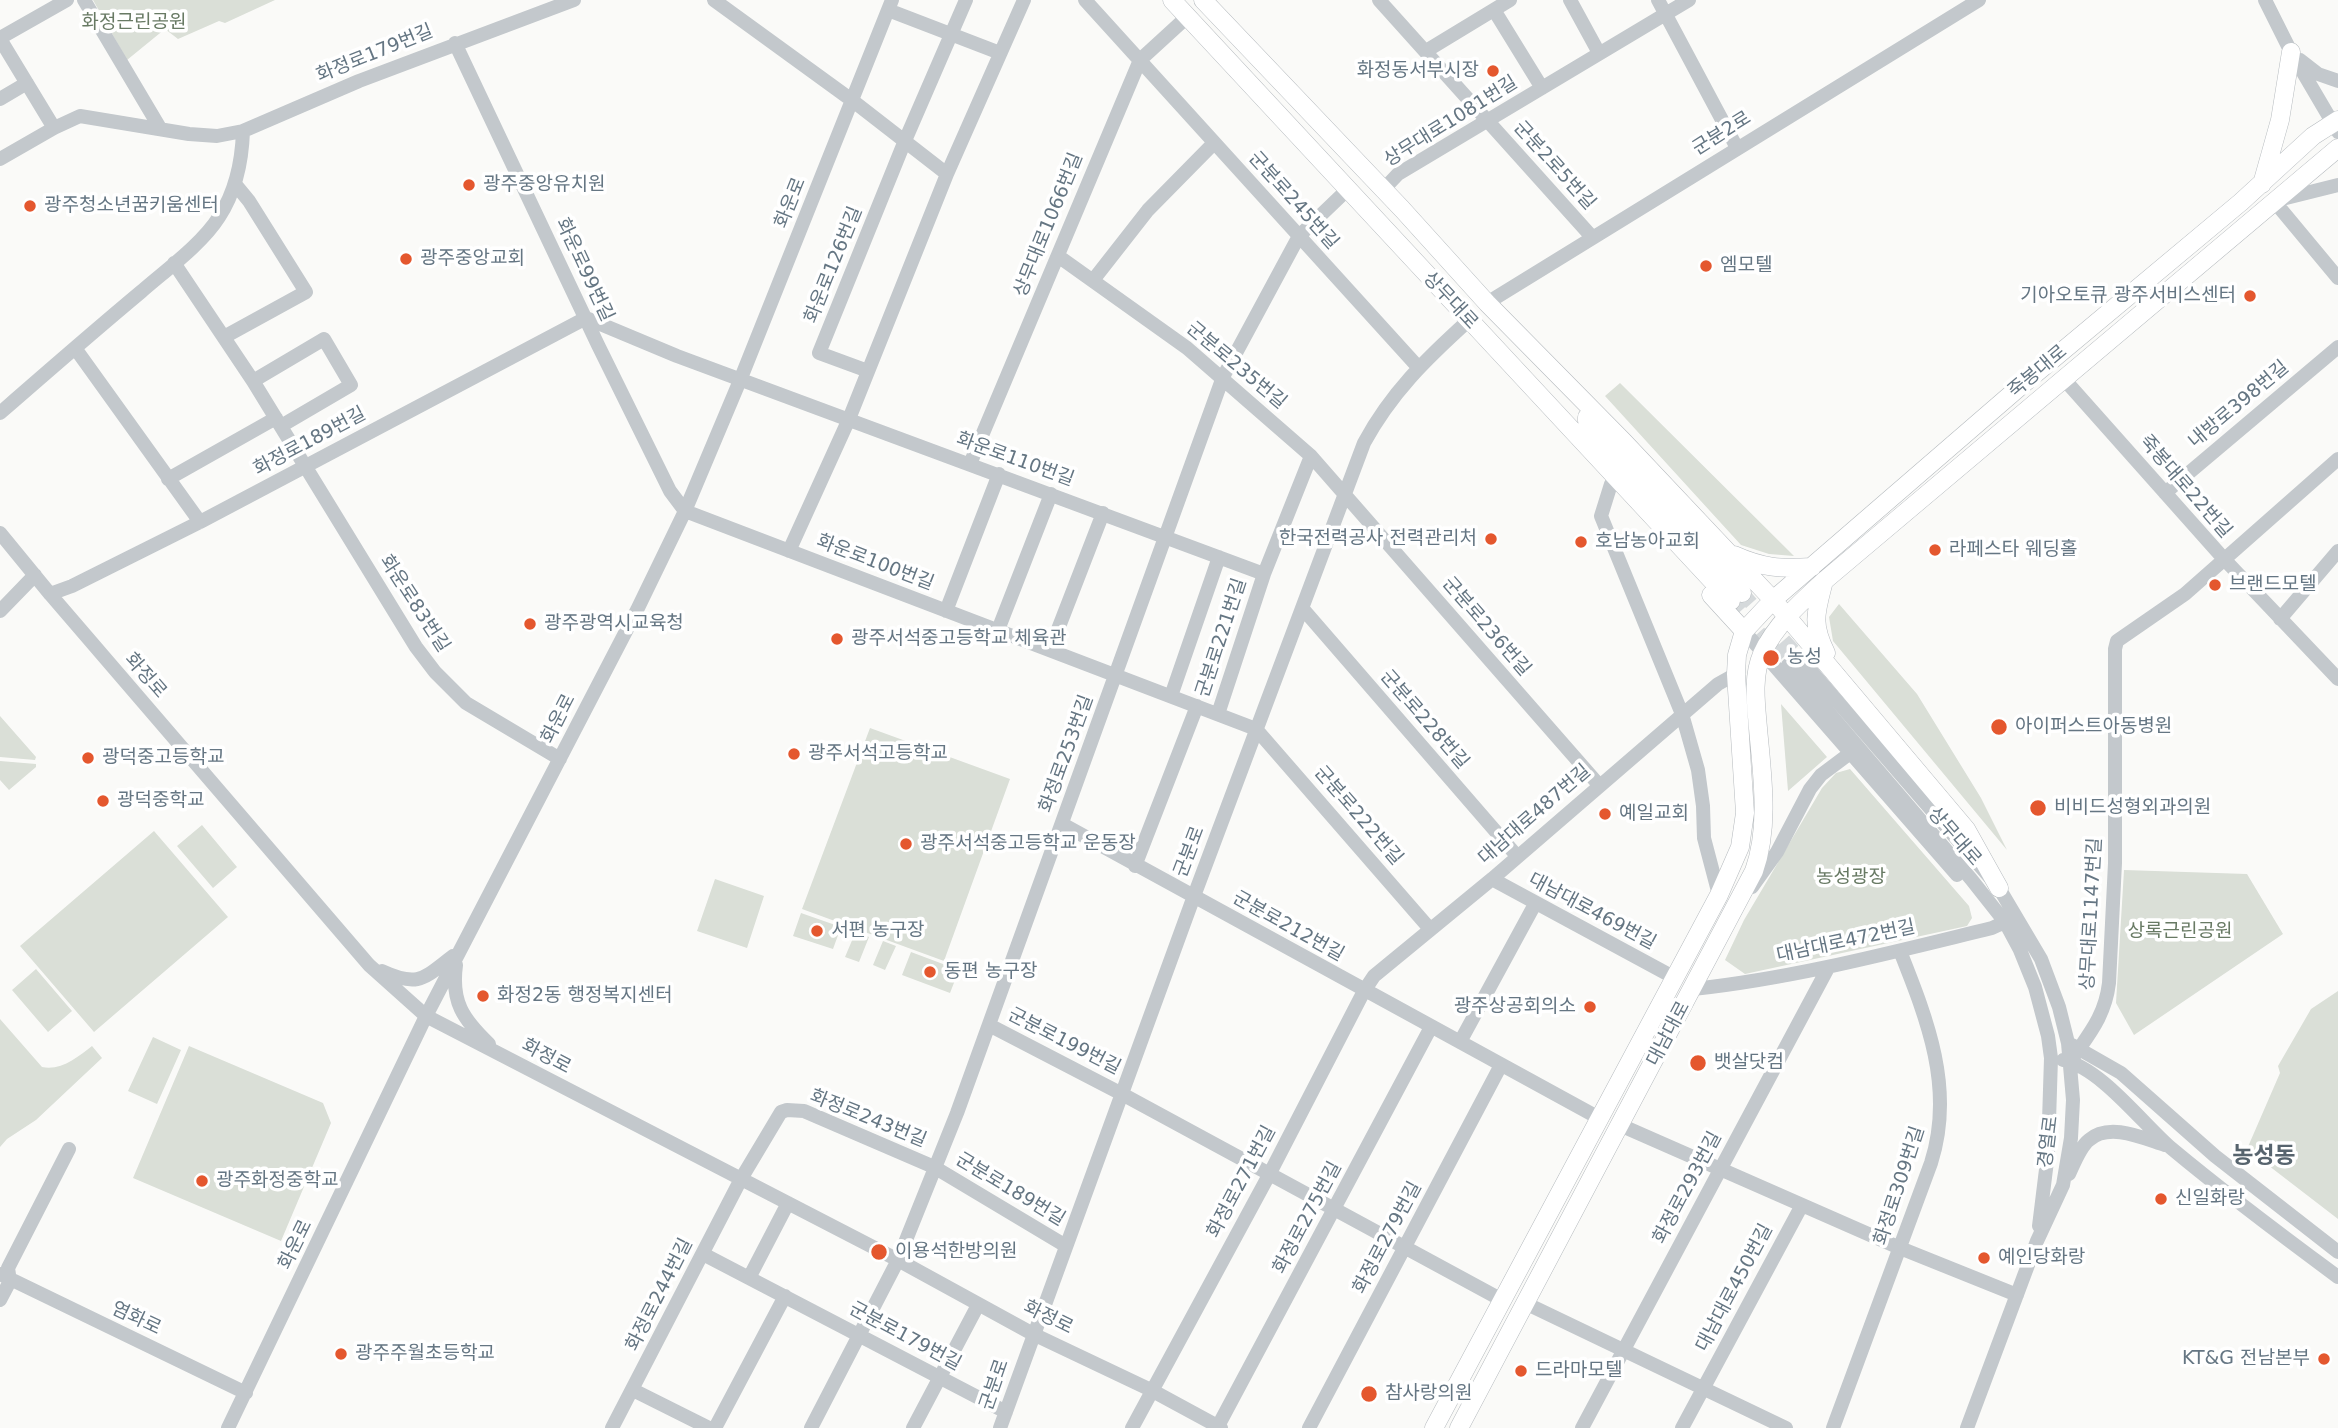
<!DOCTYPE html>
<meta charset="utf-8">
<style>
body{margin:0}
canvas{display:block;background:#fafaf8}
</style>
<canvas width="2338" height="1428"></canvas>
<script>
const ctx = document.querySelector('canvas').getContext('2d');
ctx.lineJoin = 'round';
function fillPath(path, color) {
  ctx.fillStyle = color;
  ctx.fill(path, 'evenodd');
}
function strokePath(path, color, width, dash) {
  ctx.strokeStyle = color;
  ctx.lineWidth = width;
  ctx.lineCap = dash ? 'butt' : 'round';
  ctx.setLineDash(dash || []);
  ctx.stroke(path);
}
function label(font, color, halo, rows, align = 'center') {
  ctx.font = font + ' "DejaVu Sans","Noto Sans KR",sans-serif';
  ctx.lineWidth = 7;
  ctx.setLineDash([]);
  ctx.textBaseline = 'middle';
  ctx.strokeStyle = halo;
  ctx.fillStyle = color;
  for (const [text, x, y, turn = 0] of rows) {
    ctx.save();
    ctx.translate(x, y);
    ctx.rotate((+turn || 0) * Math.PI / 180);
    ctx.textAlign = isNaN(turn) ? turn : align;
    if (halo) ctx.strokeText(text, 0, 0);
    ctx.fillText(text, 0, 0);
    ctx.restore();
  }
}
fillPath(new Path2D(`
 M93 0H275L225 23 219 21 178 39 165 29 127 60Z
 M1620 383 1794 556 1769 554 1741 545 1605 396Z
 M1839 604 1917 694 1981 798 2007 850 1833 641 1829 617Z
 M1781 704 1827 757 1788 791Z
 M0 716 36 757 35 760 0 757Z
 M870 728 1010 779 944 961 802 909Z
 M0 761 36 764V767L9 790 0 780Z
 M1850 769 1969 906 1972 918 1967 926 1745 974 1725 960 1744 920 1822 788 1836 773Z
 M202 825 237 867 213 888 177 846Z
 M154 831 228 917 94 1032 20 946Z
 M2124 870 2247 874 2283 934 2134 1035 2116 1003Z
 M715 879 764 896 747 948 697 931Z
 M801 913 841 927 833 949 793 936Z
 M856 931 869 937 859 962 845 957Z
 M883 941 896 946 885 970 873 965Z
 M911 952 959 970 950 993 902 975Z
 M36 969 72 1011 48 1032 12 990Z
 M2338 991V1219L2247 1149 2280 1073 2278 1066 2311 1009Z
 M0 1019 42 1067C61 1071 78 1057 92 1046L102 1058 36 1120 7 1139 0 1147Z
 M153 1037 181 1050 157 1104 128 1091Z
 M189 1046 323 1103 331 1123 281 1241 133 1178Z`), '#dadfd7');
strokePath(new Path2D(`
 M1742 593 1799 657
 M1731 601 1788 665`), '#d5d9db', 14, [14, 7]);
const major = new Path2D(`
 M1172 0 1731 601
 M1203 0 1402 209 1487 303 1623 441 1773 600 1966 829 1999 888
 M2262 184 2280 120 2291 52
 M1587 417V421L1742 593
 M1734 555C1763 568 1780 569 1812 567
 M1824 581C1816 612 1811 623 1826 653
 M1711 595 1744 631
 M1434 1428 1719 895 1740 847 1745 813 1736 674 1737 655 1744 631 1773 600 2023 384 2241 202 2313 136 2338 120
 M1459 1428 1754 871C1770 826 1762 774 1758 728 1756 704 1752 677 1762 654 1775 625 1801 602 1824 581L2338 148`);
strokePath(major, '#b5babe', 19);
strokePath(new Path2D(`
 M84 0 160 128
 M714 0 853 101 947 174
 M1085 0 1418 367
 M1379 0 1592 237
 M1570 0 1599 53
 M1658 0 1737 148
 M2265 0 2291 52 2338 132
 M888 10 1000 53
 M1494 10 1542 88
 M0 38 67 0
 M0 39 54 128
 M455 43 598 345 670 491 685 511 1256 729 1430 929
 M1426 51 1510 0
 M2300 60 2318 74 2338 81
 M0 99 27 83
 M0 159 54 128 80 116 189 134 217 136 243 131
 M2338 185 2274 201 2338 278
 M1382 191 1398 174 1689 0
 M1058 256 1187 348 1311 456 1599 785
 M174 263 253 381 416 647 435 672 466 703 560 759
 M1094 279 1148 210 1214 143
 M1487 303 1979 0
 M224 337 306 292 249 201 235 184
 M75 348 200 522
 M868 371 819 353 904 143 966 0
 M2063 378 2224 559 2338 679
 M253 381 324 339 351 385 281 426
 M0 413C47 372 94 331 142 291 166 270 202 244 219 217 236 191 242 162 243 131L359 81 574 0
 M970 464 1140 60 1187 17
 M168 479 276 418
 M1611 484 1601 516 1682 714 1698 770 1703 806 1704 838 1719 895
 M2165 493 2338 347
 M0 533 50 594 369 965 426 1016 898 1260 1033 1334 1151 1390 1221 1428
 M789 551 849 419 947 174 1024 0
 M50 594 72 586 200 522 586 318 677 356 1264 574
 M1303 609 1517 856
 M0 611 35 575
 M946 611 999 474
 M2280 619 2338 551
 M998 630 1051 494
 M1744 631 1957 875
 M1050 650 1103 513
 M1799 657 1999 888 2041 959 2059 1007 2068 1043 2073 1100 2071 1138 2063 1185 2037 1241 1967 1428
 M1788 665 1971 879 2005 922 2020 950 2035 987 2048 1036 2051 1058 2048 1153 2039 1226
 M1171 696 1219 557
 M1218 714 1264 574 1311 456
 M1062 824 1599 1118
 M1135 866 1197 706
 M1492 879 1675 978
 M1752 887 1777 852 1810 789 1821 775 1849 754
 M456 965C451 1002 463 1019 489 1044
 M382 971C419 988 424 978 453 956
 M1693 989C1795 978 1893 952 1992 928L2005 922
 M989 1025 1122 1094 1502 1300
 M1460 1042 1535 904
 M2072 1045 2121 1073 2215 1156 2338 1252
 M2063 1060C2101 1068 2142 1123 2171 1148 2225 1193 2281 1235 2338 1277
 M2070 1062C2088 1035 2105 1017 2109 983L2115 863V649L2117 641 2185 594 2338 459
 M1620 1125 1900 1248 2017 1295
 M2069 1174C2074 1164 2080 1147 2089 1140 2109 1122 2143 1138 2165 1145
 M703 1254 1006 1412
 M0 1274 246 1393
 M749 1278 788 1203
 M0 1300 10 1281 8 1268 69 1149
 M1525 1303 1786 1428
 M633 1390 709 1428
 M228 1428 426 1016 637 610 685 511 741 378 892 0
 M612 1428 741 1179 781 1112 787 1110 804 1111 934 1167 1066 1246
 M715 1428 785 1296
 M811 1428 898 1260 957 1113 1223 377 1299 236 1347 190
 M913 1428 978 1305
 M1000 1428 1194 896 1364 443C1391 393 1426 359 1468 321
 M1132 1428 1269 1175 1364 991 1374 976 1492 879 1718 684 1736 674
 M1217 1428 1431 1027
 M1309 1428 1501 1065
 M1582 1428 1828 968
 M1682 1428 1802 1205
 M1833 1428 1931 1163C1955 1089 1927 1019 1900 951`), '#c3c8cc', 14);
strokePath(major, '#fff', 18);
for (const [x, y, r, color] of [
 [1493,71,7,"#e4572e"],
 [469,185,7,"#e4572e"],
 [30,206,7,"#e4572e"],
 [406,259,7,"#e4572e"],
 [1706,266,7,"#e4572e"],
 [2250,296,7,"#e4572e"],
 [1491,539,7,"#e4572e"],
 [1581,542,7,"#e4572e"],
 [1935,550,7,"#e4572e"],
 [2215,585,7,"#e4572e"],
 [530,624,7,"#e4572e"],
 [837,639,7,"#e4572e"],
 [1771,658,9,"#e4572e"],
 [1999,727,9,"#e4572e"],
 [794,754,7,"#e4572e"],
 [88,758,7,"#e4572e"],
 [103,801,7,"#e4572e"],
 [2038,808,9,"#e4572e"],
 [1605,814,7,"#e4572e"],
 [906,844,7,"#e4572e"],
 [817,931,7,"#e4572e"],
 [930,972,7,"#e4572e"],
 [483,996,7,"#e4572e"],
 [1590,1007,7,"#e4572e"],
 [1698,1063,9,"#e4572e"],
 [202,1181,7,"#e4572e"],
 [2161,1199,7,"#e4572e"],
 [879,1252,9,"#e4572e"],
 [1984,1258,7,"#e4572e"],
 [341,1354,7,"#e4572e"],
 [2324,1359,7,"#e4572e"],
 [1521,1371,7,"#e4572e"],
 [1369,1394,9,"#e4572e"]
]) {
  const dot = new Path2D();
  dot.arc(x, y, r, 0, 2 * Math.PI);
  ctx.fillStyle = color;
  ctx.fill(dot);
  strokePath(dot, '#fff', 2.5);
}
label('19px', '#687a64', '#fff', [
 ["화정근린공원",134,23],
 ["농성광장",1851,878],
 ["상록근린공원",2180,932]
]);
label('19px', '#657683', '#fff', [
 ["화정로179번길",375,54,-22],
 ["상무대로1081번길",1451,122,-32],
 ["군분2로",1722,134,-32],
 ["군분2로5번길",1554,166,48],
 ["군분로245번길",1293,201,48],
 ["화운로",791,203,-68],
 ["상무대로1066번길",1049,225,-68],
 ["화운로126번길",834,265,-68],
 ["화운로99번길",584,270,65],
 ["상무대로",1450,301,47],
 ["군분로235번길",1236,366,40],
 ["죽봉대로",2038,372,-40],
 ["내방로398번길",2239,405,-40],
 ["화정로189번길",310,442,-28],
 ["화운로110번길",1015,460,20],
 ["죽봉대로22번길",2185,487,49],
 ["화운로100번길",875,563,21],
 ["화운로83번길",414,604,57],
 ["군분로236번길",1486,627,49],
 ["군분로221번길",1222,638,-72],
 ["화정로",145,676,49],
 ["화운로",559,719,-63],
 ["군분로228번길",1424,720,49],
 ["화정로253번길",1067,754,-70],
 ["대남대로487번길",1535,815,-41],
 ["군분로222번길",1358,816,49],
 ["상무대로",1954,837,49],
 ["군분로",1190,852,-69],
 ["대남대로469번길",1592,912,28],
 ["상무대로1147번길",2092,914,-87],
 ["군분로212번길",1288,927,29],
 ["대남대로472번길",1846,942,-12],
 ["대남대로",1669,1034,-62],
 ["군분로199번길",1064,1042,27],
 ["화정로",546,1057,28],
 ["화정로243번길",868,1119,22],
 ["경열로",2049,1142,-83],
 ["화정로271번길",1242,1182,-62],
 ["화정로309번길",1900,1186,-72],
 ["화정로293번길",1688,1188,-62],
 ["군분로189번길",1010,1190,31],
 ["화정로275번길",1308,1218,-62],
 ["화정로279번길",1388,1238,-62],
 ["화운로",296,1245,-64],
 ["대남대로450번길",1735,1288,-62],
 ["화정로244번길",660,1295,-63],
 ["화정로",1048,1318,26],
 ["염화로",136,1319,25],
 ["군분로179번길",905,1337,28],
 ["군분로",995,1385,-71]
]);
label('19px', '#657683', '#fff', [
 ["화정동서부시장",1479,71,"right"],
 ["광주중앙유치원",483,185],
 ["광주청소년꿈키움센터",44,206],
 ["광주중앙교회",420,259],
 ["엠모텔",1720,266],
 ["기아오토큐 광주서비스센터",2236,296,"right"],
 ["한국전력공사 전력관리처",1477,539,"right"],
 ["호남농아교회",1595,542],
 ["라페스타 웨딩홀",1949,550],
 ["브랜드모텔",2229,585],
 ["광주광역시교육청",544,624],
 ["광주서석중고등학교 체육관",851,639],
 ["농성",1787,658],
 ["아이퍼스트아동병원",2015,727],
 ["광주서석고등학교",808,754],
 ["광덕중고등학교",102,758],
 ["광덕중학교",117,801],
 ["비비드성형외과의원",2054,808],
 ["예일교회",1619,814],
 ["광주서석중고등학교 운동장",920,844],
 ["서편 농구장",831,931],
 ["동편 농구장",944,972],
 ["화정2동 행정복지센터",497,996],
 ["광주상공회의소",1576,1007,"right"],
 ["뱃살닷컴",1714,1063],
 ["광주화정중학교",216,1181],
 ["신일화랑",2175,1199],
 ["이용석한방의원",895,1252],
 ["예인당화랑",1998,1258],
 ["광주주월초등학교",355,1354],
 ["KT&G 전남본부",2310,1359,"right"],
 ["드라마모텔",1535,1371],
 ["참사랑의원",1385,1394]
], 'left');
label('bold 23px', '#57646e', '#fff', [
 ["농성동",2264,1157]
]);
</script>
